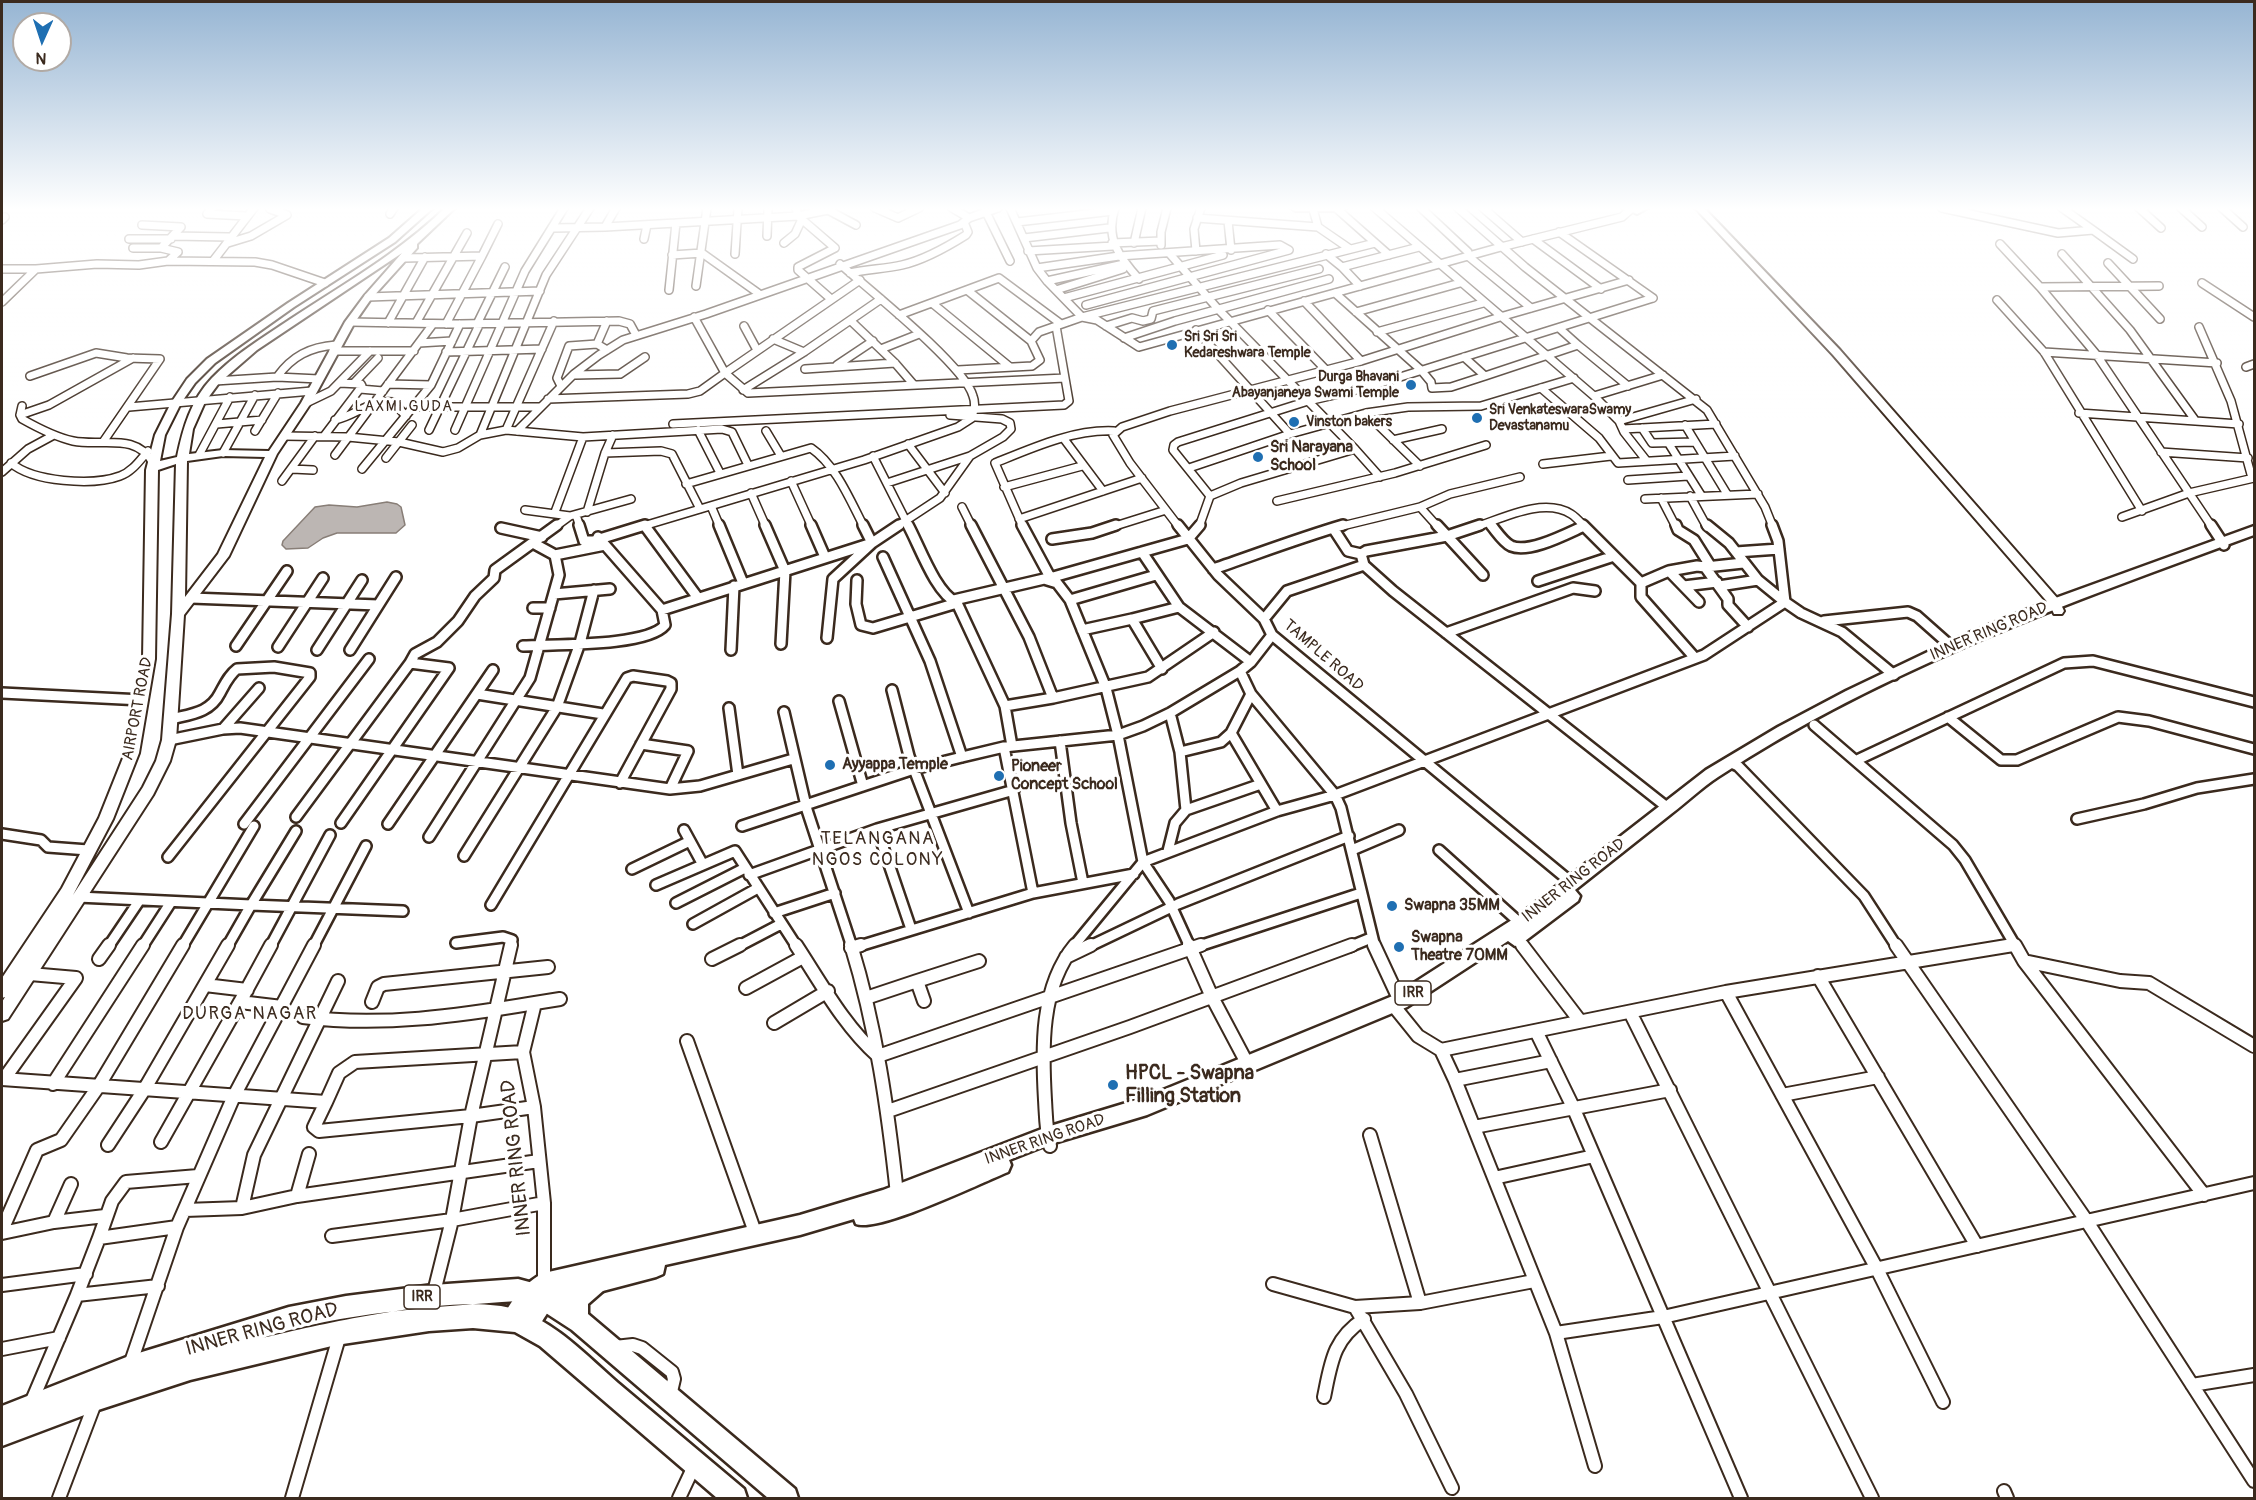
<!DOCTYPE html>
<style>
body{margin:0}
#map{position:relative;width:2256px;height:1500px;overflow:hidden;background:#fff;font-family:Pangolin,sans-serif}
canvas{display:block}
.frame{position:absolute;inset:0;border:3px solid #3b2a1e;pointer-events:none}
.north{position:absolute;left:12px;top:12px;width:60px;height:60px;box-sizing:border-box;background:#fff;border:2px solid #b1aaa5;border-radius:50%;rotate:183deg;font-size:16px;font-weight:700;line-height:24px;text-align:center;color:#3b2a1e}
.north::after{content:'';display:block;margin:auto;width:21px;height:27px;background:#1f6fb2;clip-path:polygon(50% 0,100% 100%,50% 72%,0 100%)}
</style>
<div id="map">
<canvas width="2256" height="1500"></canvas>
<div class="frame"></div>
<div class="north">N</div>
</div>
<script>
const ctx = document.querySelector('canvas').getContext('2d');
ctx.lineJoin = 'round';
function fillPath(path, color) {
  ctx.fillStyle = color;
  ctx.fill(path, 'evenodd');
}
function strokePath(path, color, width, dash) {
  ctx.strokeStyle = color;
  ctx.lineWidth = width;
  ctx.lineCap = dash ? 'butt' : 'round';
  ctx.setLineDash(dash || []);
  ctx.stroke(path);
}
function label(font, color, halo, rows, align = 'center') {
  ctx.font = font + ' Pangolin,sans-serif';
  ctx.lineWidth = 6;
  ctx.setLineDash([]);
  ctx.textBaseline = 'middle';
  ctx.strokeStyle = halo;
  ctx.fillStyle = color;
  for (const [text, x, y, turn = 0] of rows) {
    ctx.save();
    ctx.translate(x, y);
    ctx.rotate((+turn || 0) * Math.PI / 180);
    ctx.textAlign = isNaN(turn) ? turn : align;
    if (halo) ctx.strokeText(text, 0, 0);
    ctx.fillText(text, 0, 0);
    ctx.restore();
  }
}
const water = new Path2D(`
 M387 502 397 504 401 507 405 525 396 533H337L323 538 308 548 286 549 282 545 283 541 315 507 329 505 357 507Z`);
fillPath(water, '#bcb6b3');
strokePath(water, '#887e77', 1.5);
const streetFar2 = new Path2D(`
 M212 208 207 214 246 216
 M796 208 798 216 835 248 798 267V270L831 299
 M875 208 898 218 919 208
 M952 208 969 218
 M1010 208 1037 268 1047 281 1082 317 1097 320 1139 347 1501 247 1622 217 1630 210
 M1115 208C1105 238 1119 257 1139 279
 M1375 208 1594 396 1619 421 1624 432 1646 460
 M1421 208 1468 252V256L1531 308
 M1458 208 1525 267 1707 410 1765 507 1773 527
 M1483 208 1522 242
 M1942 208 2058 233 2093 230 2062 208
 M2139 208 2161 228
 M2181 208 2202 227
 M2222 208 2243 227
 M1313 209 1318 227 1350 249
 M1337 209 1389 255
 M986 212 1010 261
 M390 214 394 208
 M1197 218 1318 227
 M2 220 5 217
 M1228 221 1231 250
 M1017 222 1113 211
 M142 225 181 227 161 248 178 252 168 261 255 262 272 265 325 283
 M605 227 676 223
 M553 228 605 227 616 208
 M2093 230 2133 259
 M1559 232 1653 298
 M173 236 229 237
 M767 236 768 208
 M1024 238 1109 228
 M129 239H171
 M644 239 647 225
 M1533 239 1601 289
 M228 243 251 236 287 215 270 209
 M784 243 795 234 802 219
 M1112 243 1161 241
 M1134 243 1142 208
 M2000 244 2040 287 2096 354 2212 527
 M1161 245V232L1167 208
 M133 248H161
 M1028 251 1113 246
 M1196 251 1194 229 1201 208
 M1169 253 1218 309 1355 449 1241 483 1210 496 1199 527
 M735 254 738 208
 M1326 254 1342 267 1419 247
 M2062 254 2130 330 2195 420
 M672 255 702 253 758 293
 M482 256 498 224
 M405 258 482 256 446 324
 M213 261 254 208
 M2108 263 2160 319
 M1342 267 1360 286
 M1037 268 1119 256 1280 245 1289 250 1086 305
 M2 269H36L2 302
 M36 269 97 264 139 265 168 261
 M850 273C868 269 885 269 902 265 924 260 947 247 966 235L968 232 964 222
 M860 280 725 373 748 393 1065 378
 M1047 281 1124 264
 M2202 283 2254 317
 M696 286 707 208
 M2040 287 2159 286
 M669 290 676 223 798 216 828 210 856 225
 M1056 290 1123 269
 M1335 293 1421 370 1431 382 1432 388 1451 387 1485 376
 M368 297 540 291
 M1064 298 1223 255
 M1997 300 2044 352 2142 511
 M1304 301 1361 361
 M932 303 1010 367
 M1268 310 1327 371
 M1356 312 1460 283
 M899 315 999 278 1061 324
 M851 321 895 363 914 385
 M350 322 460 324 619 321 630 324 636 335
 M388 323 425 257
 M416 323 467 233
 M477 324 505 267
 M744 326 757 350
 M1106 326 1132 318 1143 321 1151 319 1153 311 1319 269
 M2199 327 2231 401 2252 478
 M1196 330 1290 434
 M1377 332 1483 303
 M1124 338 1175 321 1329 279
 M773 339 804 352
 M1031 341 1039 332 1082 317 1375 243
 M419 343 452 341
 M597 344 607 321
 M1578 345 1628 386
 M881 349 919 334
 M333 351H414
 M446 352 542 349
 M2044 352 2217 363
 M1464 357 1485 376 1578 345 1559 328
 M837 365 873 341
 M2246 367 2254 364
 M805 369 895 363
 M958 370 1032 366 1040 360 1031 341 967 290
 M575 375 620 374 645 357
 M30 376 96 353 127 358 160 359 103 442
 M277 377C292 356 310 347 336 345
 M215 381 277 377 319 379
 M354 383 378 358
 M388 384 431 385
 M561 386 557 378 569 346 597 344 607 350
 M1541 388 1599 438 1618 463 1735 456
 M360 389 383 391
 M743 390 804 352 881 299
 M1594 396 1663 375
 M548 399 688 394 700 391 725 373 694 317
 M306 403 331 391 370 351
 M22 406 20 415 22 419C38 428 55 437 73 441 102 447 136 432 153 463
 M129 407 312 391
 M415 407H539
 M1366 413 1420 466
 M2079 413 2239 424
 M20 415 49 405 133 358
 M335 420C358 415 367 400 393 402L406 416
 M1619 421 1696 399
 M217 424 262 420
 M673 424 1064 405 1069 401 1056 326
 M1685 425 1727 494
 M1642 428 1652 443 1695 442
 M1623 429 1716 424
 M429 430 480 323
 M455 430 525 271 564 208
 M506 430 554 321
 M698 430 720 473
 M255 431 278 393
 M517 431 574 374 599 355 623 340 706 314 960 225 969 218 998 208
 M766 431 781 456
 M480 435 546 275 590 208
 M284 436 348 437 399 442 443 452 458 448 480 435 506 430 583 437 722 429 732 432 748 465
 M324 436 362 386 361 384 339 383
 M1064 439 1103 491
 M1393 440 1442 429
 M908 444 945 493
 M1669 444 1701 495
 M1355 449 1380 477
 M2161 452 2248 458
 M223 453 255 395
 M605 453 661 451 672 454 700 509
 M199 455 230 397
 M335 455 433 324
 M873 456 909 527
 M386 458 412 425
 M11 463C33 482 93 486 120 476 132 472 140 460 148 451
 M1543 464 1611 456
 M1189 468 1290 434 1366 413 1408 407 1481 406 1574 378
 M292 469 313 470
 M362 469 431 385 460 324
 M2 472 28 449 52 436
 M1628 480 1688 476
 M282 481 315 436
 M791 481 812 527
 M887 483 970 456
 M686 484 811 448C836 465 850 500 864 527
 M1004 487 1082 466
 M751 493 766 527
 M1210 496 1173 450 1174 445 1178 442 1308 401 1365 388 1653 298
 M1690 496 1707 527
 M1661 498 1676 527
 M1645 499 1758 494
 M1277 501 1395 473 1486 445
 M711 506 720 527
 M962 507 972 527
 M1420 507 1450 494 1520 477
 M525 510 570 516
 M555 512 583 437
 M587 512 605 453 613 435
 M576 515 580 527
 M2122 517 2189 493 2254 478
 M1019 519 1142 478
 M1489 523 1493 527
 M555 527 570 516 631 499
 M640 527 864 460 958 427 972 418C974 410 976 404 973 396 965 366 867 288 840 264
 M896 527 940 498 970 456 1003 437 1011 429 1010 423 1002 419 950 415
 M1023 527 995 463C1032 448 1074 429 1114 431
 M1112 527 1166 510
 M1179 527 1130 463 1113 435 1122 427 1170 411 1361 361 1500 317 1629 280
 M1338 527 1420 507 1438 527
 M1476 527C1503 518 1544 497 1571 514 1576 517 1581 523 1585 527
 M1582 527 1584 526`);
const streetFar1 = new Path2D(`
 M579 525 584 541H593L645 525
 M719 525 743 583
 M765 525 785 571 781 644
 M811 525 825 557
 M908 525C920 547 935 592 957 603L1005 706 1012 746
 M971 525 1029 637 1053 698 1148 677 1214 632
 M1022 525 1050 577
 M1178 525 1218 575 1264 619 1272 635 1572 883
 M1437 525 1483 575
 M1480 525 1447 536 1366 551 1361 554 1364 565 1393 591 1668 808
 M1491 525C1497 532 1503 542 1511 546 1529 554 1568 533 1584 526
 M1583 525 1641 583
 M1676 525 1678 530 1694 540 1711 567
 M1772 525 1778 541 1785 602 1801 613 1842 632 1894 675
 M2211 525 2224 545
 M645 526 698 598
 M501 528 542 537
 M1333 528 1348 551 1361 554
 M1052 539 1092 533 1116 525
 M533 543 555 555 605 545
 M1142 552 1179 607 1251 662
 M1736 552 1779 549
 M883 557 930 661 962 757
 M1706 567 1743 563
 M1213 569C1257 554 1299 538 1343 525
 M1669 571 1641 583V597L1695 658
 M1046 579 1188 539 1200 525
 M857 580 856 604 861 625 873 628 957 603
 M1538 581 1614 556
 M1684 586 1717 582
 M1719 586 1758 580
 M554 594 610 589
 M191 598 378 605
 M954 600 1044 579 1057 583 1070 600 1106 688 1118 735 1143 862 1073 947
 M1070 600 1156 575
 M1699 602 1669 571 1697 566 1705 567 1728 599V605L1748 627
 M533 608H550
 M662 610 872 543 863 525
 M1132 619 1179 607
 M1264 619 1287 591 1364 565
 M1824 621 1908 612 1917 616 1952 647
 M1082 630 1132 619 1162 669
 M1446 633 1573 588 1595 591
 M827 638 833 579 872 543 899 525
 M236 646 287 571
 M523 646C553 644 647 647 665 625L662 610 598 537
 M278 647 323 578
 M317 650 362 580
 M350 650 396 577
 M731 650 734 586
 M410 663 415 654 437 642 458 621 475 596 494 578 495 570 557 525
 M1240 671 1251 694 1335 795 1341 808 1375 947
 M892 690 909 756 969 913
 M2 693 142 700
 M477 694 603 714
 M1251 694 1231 733 1277 811
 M839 701 863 786
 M1005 706 1053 698
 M729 708 738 775
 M784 712 807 810 852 947
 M1948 717 2001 760H2017L2118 717 2149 721 2254 749
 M1814 725 1953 845 1965 860 2016 947
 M223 729 259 688
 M169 740 223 729 240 728 670 789 700 786 793 759
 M1060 741 1071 823 1083 883
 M641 744 688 751 670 789
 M1004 747 1033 893
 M1180 752 1221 742 1231 733
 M1857 760 2064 663 2093 661 2254 702
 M1729 762 1738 766 1864 896 1897 947
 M1186 810 1261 784
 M296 817 410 663 449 668 341 823
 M2077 819 2144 804 2197 788 2254 779
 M244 824 369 659
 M388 824 493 670
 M742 826 914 769 962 757 1004 747 1118 735 1143 726 1170 713 1240 671 1251 662 1272 635
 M877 829 1014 790
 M684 830 702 863
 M296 831 251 905 403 911
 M2 834 41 840 48 847 88 850
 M429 837 530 678 559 575 555 555
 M1352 850 1399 830
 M1439 850 1520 923
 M1168 851 1175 823 1186 810 1180 752 1170 713
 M464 856 557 707 580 643 594 590
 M168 857 310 677V673L274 667 237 669C229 675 225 684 220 693 210 713 191 714 171 719
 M632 869 690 841
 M749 875 877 829 911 929
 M656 885 735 851 797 947
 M78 897 251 905 227 947
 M676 903 745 868
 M491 905 627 678 633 676 667 681 671 683V689L620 783
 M774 913 835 893
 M693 924 758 888
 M1517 938 1523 947
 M456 943 503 937 512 940 510 947
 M108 947 139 901
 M142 947 171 902
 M182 947 254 826
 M270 947 330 835
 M313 947 366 846
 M737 947 781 924
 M856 947 1033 893 1134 874
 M1088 947 1178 904 1349 836
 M1190 947 1169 901 1143 862 1277 811 1335 795 1704 655 1785 602 1758 580 1729 543 1707 525
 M1196 947 1361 893
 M1349 947 1371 938
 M2004 947 2013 945`);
const street = new Path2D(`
 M271 945 240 1002 282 1007
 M796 945C821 983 844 1026 878 1056L1201 945
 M851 945C876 1026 888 1110 897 1194
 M1189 945 1212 997 1248 1065
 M1374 945 1401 1003
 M1522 945 1580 1021
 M1896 945 2086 1220 2254 1481
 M2015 945 2024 961 2204 1195
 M851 948 861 945
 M1066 957 1091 945
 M99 959 109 945
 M712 959 740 945
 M2024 961 2120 981 2149 983 2254 1046
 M1818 976 1977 1246
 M338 981 254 1155 242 1208 297 1196 539 1161
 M917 981 979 961
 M205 985 247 990
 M746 988 803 957
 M1726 992 1877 1269 1943 1402
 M866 998 917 981 924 1001
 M372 1002 378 987 384 984 548 967
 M535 1003 560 999
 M1397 1010 1418 1036 1441 1050 1455 1080 1556 1333 1595 1466
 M1630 1012 1872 1498
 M303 1017C381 1027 458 1016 535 1003L523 1052
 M774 1023 828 991
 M1536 1031 1573 1107 1741 1498
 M687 1041 756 1235
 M1441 1050 1726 992 2013 945
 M2 1079 326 1102 339 1073 355 1062 523 1052 534 1107 544 1203V1285
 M4 1079 76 978 30 974
 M1455 1080 1551 1061
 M53 1084 143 945
 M1782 1095 1878 1077
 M326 1102 314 1127 319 1131 471 1116 534 1107
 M888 1111 1130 1027 1352 945
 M1474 1127 1670 1090
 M1370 1135 1420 1303
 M161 1142 240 1002
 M108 1145 144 1090 228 945
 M1050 1146C1046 1131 1046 1116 1045 1100 1042 1049 1040 987 1075 945
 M1494 1178 1594 1156
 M297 1196 309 1154
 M185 1210 242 1208
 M54 1222 71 1184
 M2 1230 37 1150 61 1140 98 1087 183 945
 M2 1233 54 1222 105 1216
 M332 1236 452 1220 544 1203
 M99 1238 112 1201 126 1182 198 1176
 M1273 1284 1355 1307 1420 1303 1534 1281
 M2 1285 86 1274
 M77 1295 99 1238 177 1227
 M433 1296 452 1220 471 1116 511 945
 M1355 1307 1406 1394 1452 1488
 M1556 1333 1663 1317 2254 1183
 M615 1347 633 1345 642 1348 672 1372 674 1379 670 1396
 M2 1349 59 1338
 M130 1365 177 1227 234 1096 314 945
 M2192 1385 2254 1375
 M1324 1397C1331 1363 1333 1339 1364 1319
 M31 1403 77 1295 158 1286
 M2004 1491 2007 1498
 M59 1498 95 1403
 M292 1498 340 1334
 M679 1498 695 1464`);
const secondary = new Path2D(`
 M423 208H433L395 242 294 307 215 363 195 383 181 403 165 435 160 461 177 457C183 428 191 400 212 378 234 355 262 338 289 320 342 285 399 253 445 208H455L417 244V248L371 299 355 322 311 403 277 454 229 556 184 615 176 740 170 761 153 795 8 1019 2 1021V1002L5 997 2 998V978L62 888 99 818 125 753 143 659 146 470 155 435 171 403 187 379 207 359 288 303 389 238ZM402 253 365 295 345 322 301 403 269 451 223 450 189 454 193 429 205 402 219 383 257 350ZM223 456 265 457 218 554 185 597 187 461ZM176 464 172 614 162 740 156 761 143 787 73 895 113 819 139 753 155 659 158 470Z
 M1291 208H1346L1342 211H1295Z
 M1623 208H1648L1637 214Z
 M1695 208H1704L1840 350 2059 600 2064 611 2062 614H2054L2050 605 1833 355Z`);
const primary = new Path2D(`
 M2254 526V535C2071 602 1882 669 1718 777 1701 788 1687 802 1671 814 1639 839 1607 865 1575 890L1580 896 1578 901 1521 944 1515 946 1508 941 1407 1007 1147 1115 1047 1145 1009 1160 1011 1165 1008 1172C981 1183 878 1233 856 1224L854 1219 800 1235 665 1265 663 1274 656 1277 557 1303C544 1311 542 1330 527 1336L520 1333 518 1328 512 1330 505 1327 502 1320C509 1302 526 1281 544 1273L800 1215 883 1190 1047 1127 1146 1097 1395 995 1518 916 1706 770 1778 727 1846 691 1959 637 2050 600Z`);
const highway = new Path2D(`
 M596 1271 604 1274 607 1282 604 1290 588 1304V1314L795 1489 798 1498H768L572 1330 532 1304 518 1301C432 1307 344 1312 262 1338 321 1324 459 1292 515 1309 556 1322 587 1356 618 1383 660 1418 702 1454 744 1489L747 1498H717L540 1346 515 1332 473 1328 429 1331 336 1345 190 1380 95 1411 2 1446V1406L129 1356 289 1307 346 1296 433 1285 518 1279 544 1286 567 1300 577 1282Z`);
strokePath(streetFar2, '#3b2a1e', 10);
strokePath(streetFar1, '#3b2a1e', 14);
strokePath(street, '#3b2a1e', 16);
strokePath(secondary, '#3b2a1e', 4);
strokePath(primary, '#3b2a1e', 5);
strokePath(highway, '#3b2a1e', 5);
strokePath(streetFar2, '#fff', 7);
strokePath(streetFar1, '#fff', 9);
strokePath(street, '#fff', 12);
fillPath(secondary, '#fff');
fillPath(primary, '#fff');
fillPath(highway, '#fff');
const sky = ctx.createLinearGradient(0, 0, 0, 418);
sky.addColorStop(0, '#96b5d3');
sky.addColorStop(0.5, '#fff');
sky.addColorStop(1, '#ffffff00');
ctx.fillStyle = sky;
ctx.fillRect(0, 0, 2256, 418);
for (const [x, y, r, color] of [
 [1172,345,6,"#1f6fb2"],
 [1411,385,6,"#1f6fb2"],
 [1477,418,6,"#1f6fb2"],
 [1294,422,6,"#1f6fb2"],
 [1258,457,6,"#1f6fb2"],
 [830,765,6,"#1f6fb2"],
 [999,776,6,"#1f6fb2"],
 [1392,906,6,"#1f6fb2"],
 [1399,947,6,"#1f6fb2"],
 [1113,1085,6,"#1f6fb2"]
]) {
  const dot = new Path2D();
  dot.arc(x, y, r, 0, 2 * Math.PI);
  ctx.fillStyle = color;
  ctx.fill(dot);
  strokePath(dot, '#fff', 2);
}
label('bold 14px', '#3b2a1e', '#fff', [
 ["Sri Sri Sri",1184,337],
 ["Kedareshwara Temple",1184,353],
 ["Durga Bhavani",1399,377,"right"],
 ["Abayanjaneya Swami Temple",1399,393,"right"],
 ["Sri VenkateswaraSwamy",1489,410],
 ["Devastanamu",1489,426],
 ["Vinston bakers",1306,422]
], 'left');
ctx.letterSpacing = '1.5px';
label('15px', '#3b2a1e', '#fff', [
 ["LAXMI GUDA",404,407]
]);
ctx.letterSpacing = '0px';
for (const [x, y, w] of [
 [1413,993,36],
 [422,1297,36]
]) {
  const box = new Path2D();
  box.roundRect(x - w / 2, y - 12, w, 24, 4.5);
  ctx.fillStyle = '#fff';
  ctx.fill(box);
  strokePath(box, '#3b2a1e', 1.5);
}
label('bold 15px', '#3b2a1e', null, [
 ["IRR",1413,993],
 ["IRR",422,1297]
]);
label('bold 16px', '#3b2a1e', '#fff', [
 ["Sri Narayana",1270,448],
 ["School",1270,466],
 ["Ayyappa Temple",842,765],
 ["Pioneer",1011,767],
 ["Concept School",1011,785],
 ["Swapna 35MM",1404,906],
 ["Swapna",1411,938],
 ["Theatre 70MM",1411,956]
], 'left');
label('16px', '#3b2a1e', '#fff', [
 ["INNER RING ROAD",1989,632,-23],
 ["TAMPLE ROAD",1323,656,41],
 ["AIRPORT ROAD",138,709,-79],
 ["INNER RING ROAD",1574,881,-38],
 ["INNER RING ROAD",1045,1140,-19]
]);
ctx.letterSpacing = '1.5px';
label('18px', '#3b2a1e', '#fff', [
 ["TELANGANA",878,839],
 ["NGOS COLONY",878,860],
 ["DURGA NAGAR",250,1014]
]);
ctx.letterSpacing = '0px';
label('bold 20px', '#3b2a1e', '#fff', [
 ["HPCL - Swapna",1125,1074],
 ["Filling Station",1125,1097]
], 'left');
label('20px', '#3b2a1e', '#fff', [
 ["INNER RING ROAD",517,1158,-96],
 ["INNER RING ROAD",262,1330,-15]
]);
</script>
